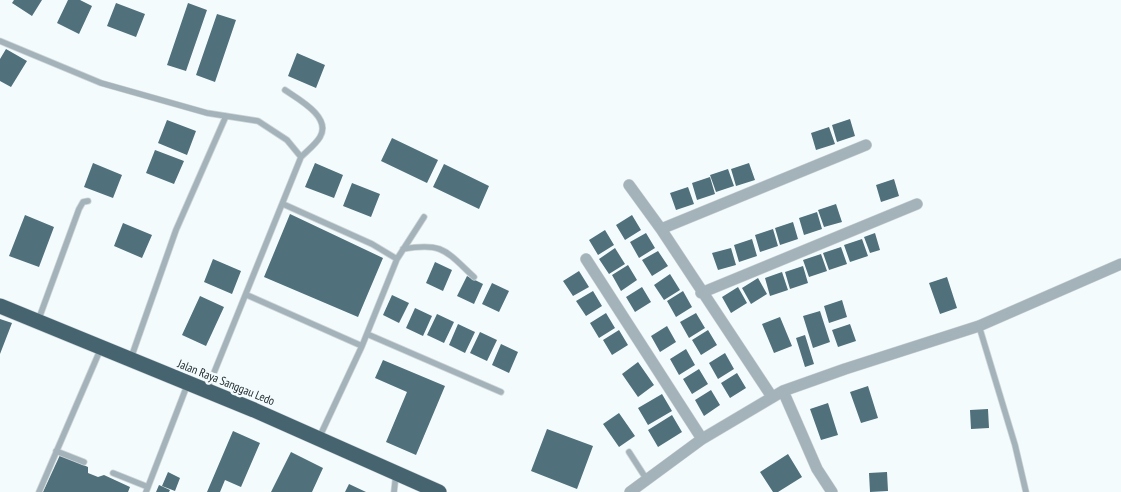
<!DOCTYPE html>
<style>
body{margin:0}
canvas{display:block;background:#f4fbfd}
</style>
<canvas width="1121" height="492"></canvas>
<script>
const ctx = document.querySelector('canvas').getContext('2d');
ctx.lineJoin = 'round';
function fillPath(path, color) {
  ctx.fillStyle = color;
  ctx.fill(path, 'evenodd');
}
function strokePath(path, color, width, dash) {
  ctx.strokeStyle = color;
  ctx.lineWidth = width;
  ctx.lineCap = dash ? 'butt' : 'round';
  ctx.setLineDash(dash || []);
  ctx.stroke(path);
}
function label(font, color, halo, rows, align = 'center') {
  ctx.font = font + ' "PT Sans Narrow",sans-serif';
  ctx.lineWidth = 5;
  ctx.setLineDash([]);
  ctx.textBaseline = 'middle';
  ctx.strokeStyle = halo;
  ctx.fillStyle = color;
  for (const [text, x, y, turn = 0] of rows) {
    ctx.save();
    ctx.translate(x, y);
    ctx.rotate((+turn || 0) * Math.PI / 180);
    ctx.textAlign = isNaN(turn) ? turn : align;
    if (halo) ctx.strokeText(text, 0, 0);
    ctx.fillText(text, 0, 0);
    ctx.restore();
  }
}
fillPath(new Path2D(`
 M14 0H42L32 16 12 3Z
 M68 0H80L92 6 79 34 57 23Z
 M116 3 145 14 136 37 107 26Z
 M188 3 207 10 186 71 167 65Z
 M217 14 236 20 215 82 196 75Z
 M6 49 27 61 11 87 0 81V59Z
 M297 53 325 65 316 88 288 76Z
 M850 119 855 136 837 142 832 125Z
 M167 120 196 131 187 155 158 143Z
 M829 127 835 144 816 150 811 133Z
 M392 138 438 160 427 183 381 161Z
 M155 150 184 161 174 184 146 173Z
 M93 163 122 175 113 198 84 187Z
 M315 163 343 175 334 198 305 187Z
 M749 163 755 180 736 186 731 169Z
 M444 164 489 186 479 209 433 187Z
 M728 169 734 186 716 192 710 175Z
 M710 177 715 194 697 200 692 183Z
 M894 179 899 196 881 202 876 185Z
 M352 183 380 194 371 217 343 206Z
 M688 187 694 204 676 210 670 193Z
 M836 204 842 222 824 227 818 210Z
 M817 212 822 229 804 235 799 218Z
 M290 214 383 258 358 317 264 277Z
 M25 215 54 227 39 267 9 256Z
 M632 215 641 230 625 240 616 225Z
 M793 222 798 239 780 245 775 228Z
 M123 223 152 235 142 258 114 246Z
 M773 229 778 246 760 252 755 235Z
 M605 230 614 245 598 255 589 240Z
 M646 233 655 248 639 258 630 242Z
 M875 233 880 250 870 253 864 237Z
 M752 239 757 256 739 262 734 245Z
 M862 239 868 256 850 262 844 245Z
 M841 247 847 264 829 270 823 253Z
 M615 248 625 264 609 274 599 259Z
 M731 248 736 265 718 270 712 253Z
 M658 251 668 266 652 276 642 260Z
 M821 254 827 271 809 277 803 260Z
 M213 259 241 271 232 294 204 282Z
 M435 262 452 270 443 291 426 283Z
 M628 265 637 280 621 291 612 275Z
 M803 266 808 283 790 289 785 272Z
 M579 271 589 287 573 296 563 281Z
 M782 272 788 290 770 296 765 278Z
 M670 274 680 290 664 300 654 285Z
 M467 276 483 284 474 304 457 296Z
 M947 277 957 308 940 314 929 283Z
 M758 278 767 294 751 304 742 288Z
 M492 283 509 291 499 312 482 304Z
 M642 287 651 302 635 312 626 297Z
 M738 287 747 303 731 313 722 297Z
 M593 291 602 306 586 316 576 301Z
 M683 291 692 307 676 317 667 301Z
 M392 295 409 303 399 323 383 315Z
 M200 296 224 307 206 346 182 335Z
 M842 300 847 317 829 323 824 306Z
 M415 308 432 316 423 336 406 328Z
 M820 311 830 342 813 348 803 316Z
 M606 313 615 328 599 338 590 323Z
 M696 313 705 328 689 338 680 322Z
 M437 314 454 322 444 343 427 335Z
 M780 317 792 346 774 353 762 324Z
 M0 319 12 323 0 354Z
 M458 324 475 332 465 353 449 345Z
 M850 324 856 341 838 347 832 330Z
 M667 326 676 342 660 352 651 336Z
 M619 330 628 345 612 355 603 340Z
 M708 330 717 345 701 355 692 340Z
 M480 332 497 340 487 361 470 353Z
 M805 335 814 364 805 367 796 338Z
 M501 344 518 352 509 373 492 365Z
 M686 349 695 365 679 375 670 359Z
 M725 353 734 369 718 379 709 363Z
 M383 360 445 386 416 455 386 442 407 392 375 378Z
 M638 362 654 385 638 397 622 374Z
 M699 369 708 384 692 394 683 379Z
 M737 373 746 388 730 398 721 383Z
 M868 386 878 418 861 423 850 392Z
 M711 390 720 405 704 416 695 400Z
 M662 394 672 411 648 425 638 408Z
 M828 403 838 435 821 440 810 409Z
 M988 409 989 428 971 429 970 410Z
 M619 413 635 436 619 447 603 424Z
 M672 415 682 432 658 447 648 430Z
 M547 429 593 446 577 489 531 471Z
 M233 431 260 443 241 487 225 480 220 492H207Z
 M291 452 323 468 312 492H271Z
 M788 454 802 477 778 492H773L760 472Z
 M60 455 88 467V473L98 477 104 475 130 487 128 492H43Z
 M168 472 180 478 175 491 162 486Z
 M887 472 888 491 870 492 869 473Z
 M349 484 366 492H345Z
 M159 485 170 490 169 492H156Z`), '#50707b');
const lane = new Path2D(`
 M0 41 101 83 207 113 258 121 287 140 301 157 207 390
 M285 90C298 99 332 117 320 137 316 144 307 151 301 157
 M283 204 372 244 397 259 362 346 319 438
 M403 249C443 242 446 251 474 277
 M397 259 424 217
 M247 295 362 346
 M38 321 79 209 83 202 88 201
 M979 326 1015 445 1026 492
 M367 334 501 392
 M131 358 176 230 226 116
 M56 451 84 462
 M629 452 647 480
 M113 473 148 487
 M39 492 101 348
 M146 492 188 383
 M394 492 396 474`);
const street = new Path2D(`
 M629 185 661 229 772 397
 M661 229 866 145
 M586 259 702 439
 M701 293 917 204
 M783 391 817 469 832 492
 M630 492 702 439 783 391 845 369 979 326 1121 264`);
const highway = new Path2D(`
 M0 306 254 410 439 492`);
strokePath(lane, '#ced6d9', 7);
strokePath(street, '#ced6d9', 12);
strokePath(highway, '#ced6d9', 16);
strokePath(lane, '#a4b3b9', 5.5);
strokePath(street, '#a4b3b9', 11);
strokePath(highway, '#45646f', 15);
label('12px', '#212e33', '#f4fbfd', [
 ["Jalan Raya Sanggau Ledo",226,383,22]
]);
</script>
